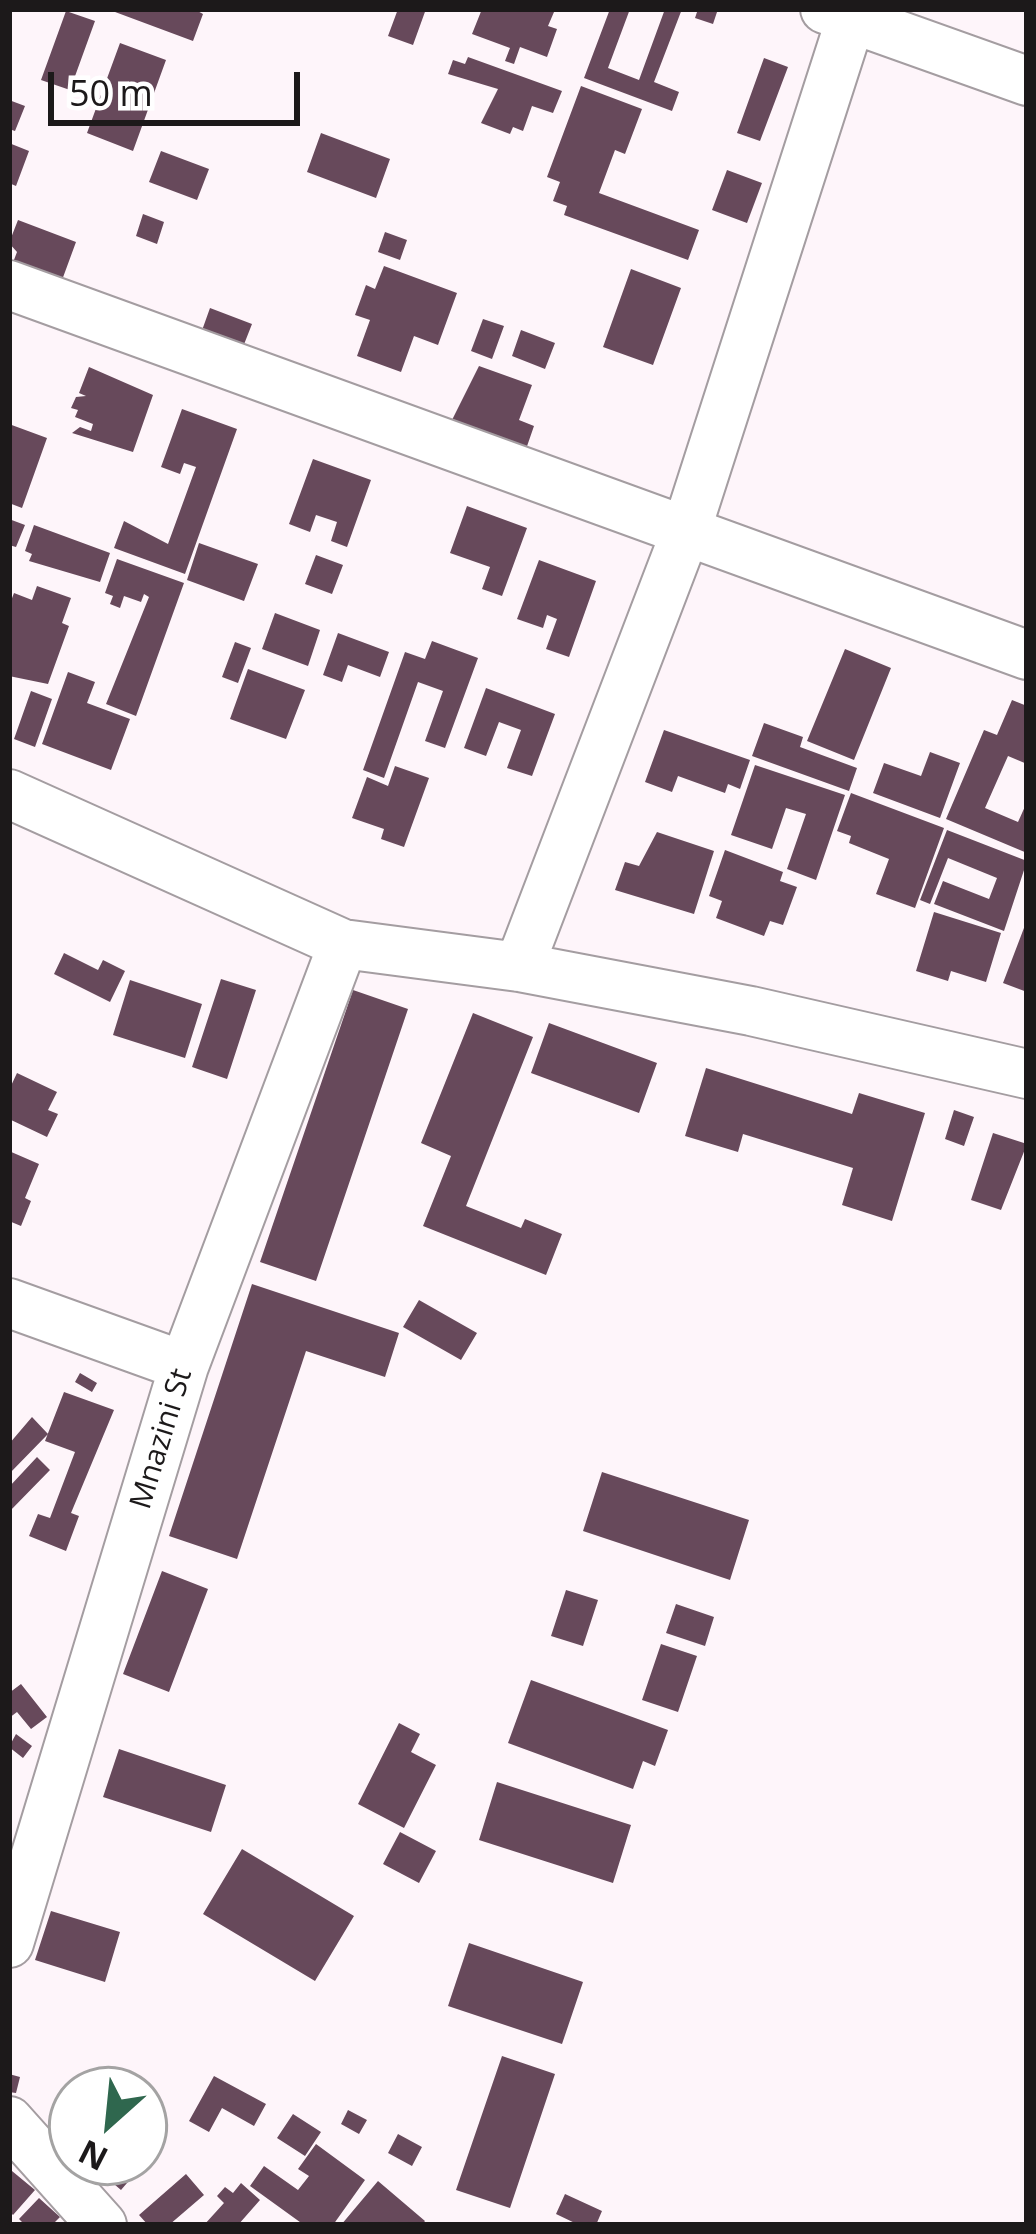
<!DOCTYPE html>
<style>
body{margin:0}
#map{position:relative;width:1036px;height:2234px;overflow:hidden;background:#fef5fa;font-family:"Open Sans",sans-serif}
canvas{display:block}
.frame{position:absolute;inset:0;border:12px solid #1c191a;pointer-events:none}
.north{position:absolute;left:48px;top:2066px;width:120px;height:120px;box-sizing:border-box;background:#fff;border:3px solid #a4a3a3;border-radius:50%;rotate:207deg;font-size:33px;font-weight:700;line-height:48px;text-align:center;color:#1c191a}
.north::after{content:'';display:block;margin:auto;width:42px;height:54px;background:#2f674e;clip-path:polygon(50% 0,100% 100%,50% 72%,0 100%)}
.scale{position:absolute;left:48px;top:72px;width:252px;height:54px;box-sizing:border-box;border:6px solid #1c191a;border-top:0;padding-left:15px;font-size:36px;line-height:42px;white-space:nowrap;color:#1c191a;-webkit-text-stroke:9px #fff;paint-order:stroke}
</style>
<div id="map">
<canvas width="1036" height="2234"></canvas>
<div class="frame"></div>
<div class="north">N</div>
<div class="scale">50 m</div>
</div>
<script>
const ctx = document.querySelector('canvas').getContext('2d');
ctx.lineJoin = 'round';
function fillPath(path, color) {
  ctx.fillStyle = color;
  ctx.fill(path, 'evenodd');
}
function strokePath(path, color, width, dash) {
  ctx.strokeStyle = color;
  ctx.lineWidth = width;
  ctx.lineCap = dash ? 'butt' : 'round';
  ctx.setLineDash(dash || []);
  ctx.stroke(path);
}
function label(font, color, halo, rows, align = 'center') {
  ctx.font = font + ' "Open Sans",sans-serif';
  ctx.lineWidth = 12;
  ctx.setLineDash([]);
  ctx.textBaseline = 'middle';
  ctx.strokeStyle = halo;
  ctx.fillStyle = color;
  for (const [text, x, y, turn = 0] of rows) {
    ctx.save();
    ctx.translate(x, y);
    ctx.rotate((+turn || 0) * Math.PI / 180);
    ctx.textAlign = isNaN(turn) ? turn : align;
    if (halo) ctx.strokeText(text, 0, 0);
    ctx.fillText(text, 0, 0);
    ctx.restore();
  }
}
fillPath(new Path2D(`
 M107 9H194L203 14 193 41Z
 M398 9H426L413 45 388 36Z
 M482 9 554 12 548 26 557 29 547 57 520 47 514 64 505 61 510 48 472 34Z
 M610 9H630L608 68 639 80 665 9H682L654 82 679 92 672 111 584 78Z
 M698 9H718L713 24 695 18Z
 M66 11 95 21 70 90 41 80Z
 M120 43 166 60 133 151 87 133Z
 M468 57 562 91 553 113 532 106 523 131 513 127 510 134 481 123 498 89 448 74 453 60 465 64Z
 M764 58 788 67 760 141 737 133Z
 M581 86 642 109 625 154 615 150 599 193 699 230 688 260 564 215 567 206 553 201 560 182 547 177Z
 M9 100 25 106 15 131 9 129Z
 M321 133 390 159 376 198 307 172Z
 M9 143 29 151 16 186 9 183Z
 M161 151 209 169 197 200 149 182Z
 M727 170 762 183 747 223 712 210Z
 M143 214 164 222 157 244 136 236Z
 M18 220 76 242 58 291 9 273 17 252 9 243Z
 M385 232 407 240 400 260 378 252Z
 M384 266 457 293 438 345 414 336 401 372 357 356 370 320 355 315 366 285 375 289Z
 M631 269 681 288 653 365 603 347Z
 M210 308 252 324 241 352 200 336Z
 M483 319 504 326 492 359 471 351Z
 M521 330 555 343 545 369 512 356Z
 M479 366 532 385 519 420 534 426 525 452 450 424Z
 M89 367 153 395 133 452 72 433 80 427 91 431 93 424 75 417 78 410 71 408 76 397 86 396 79 393Z
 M182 409 237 429 185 574 114 548 124 521 168 544 196 467 184 463 180 474 161 467Z
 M9 424 47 438 22 508 9 503Z
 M313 459 371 480 347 547 331 541 337 522 316 515 310 532 289 524Z
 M467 506 527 528 502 596 482 589 490 567 450 553Z
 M9 519 25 525 16 547 9 545Z
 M34 525 110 553 100 582 29 561 32 554 25 551Z
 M199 543 258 564 244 601 187 580Z
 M316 555 343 565 332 594 305 584Z
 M117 559 184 583 136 716 106 704 149 597 144 594 141 602 124 596 120 608 110 604 113 596 105 593Z
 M539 560 596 581 569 657 546 649 557 619 547 615 543 628 517 619Z
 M37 586 71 598 62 623 69 626 48 684 9 676V606L14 593 32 600Z
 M275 613 320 630 308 666 262 649Z
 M338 633 389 652 380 677 348 665 342 682 323 675Z
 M432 641 478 658 445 748 425 741 443 691 418 682 384 778 363 770 405 652 425 659Z
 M235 642 251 648 238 683 222 677Z
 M845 649 891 668 854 760 807 741Z
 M248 669 305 690 286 739 230 719Z
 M68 672 95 682 87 703 130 719 111 770 42 744Z
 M486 688 555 714 532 776 507 768 521 730 499 722 486 756 464 748Z
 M31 691 52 699 35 747 14 739Z
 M1012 700 1027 706V764L1008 756 985 808 1018 822 1027 802V853L946 819 984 730 997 735Z
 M764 723 803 737 800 747 857 768 849 791 752 756Z
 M664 730 750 760 740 789 728 784 725 793 678 776 672 792 645 782Z
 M930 752 960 763 940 818 873 793 884 763 921 776Z
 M755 765 845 795 816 880 787 869 806 814 786 808 772 849 731 835Z
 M395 766 429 778 404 847 381 839 384 829 352 818 367 777 388 786Z
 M851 793 944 828 915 908 876 894 889 859 849 843 851 836 837 831Z
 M947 830 1027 861 1004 931 934 904 943 881 989 899 997 878 948 858 930 904 920 900Z
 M657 832 714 851 694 914 615 890 625 862 639 866Z
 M725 850 783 872 780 881 797 887 783 925 770 921 764 936 716 918 722 901 709 896Z
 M934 912 1001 933 986 982 951 971 948 981 916 971Z
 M1027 920V992L1003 983Z
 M64 953 98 970 103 960 125 971 110 1002 54 974Z
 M221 979 256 990 227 1079 192 1067Z
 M130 980 202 1004 185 1058 113 1035Z
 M353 990 408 1009 316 1281 260 1262Z
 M473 1013 533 1037 466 1206 521 1228 525 1219 562 1234 546 1275 423 1226 451 1156 421 1143Z
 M549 1023 657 1063 639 1113 531 1073Z
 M706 1068 852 1114 859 1093 925 1113 892 1221 842 1205 853 1168 743 1134 738 1152 685 1136Z
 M17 1073 57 1092 48 1110 58 1114 47 1137 9 1119V1090Z
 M954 1110 974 1117 964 1146 945 1139Z
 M993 1133 1027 1144 1001 1210 971 1200Z
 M9 1151 39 1164 25 1198 31 1201 21 1226 9 1221Z
 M252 1284 399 1333 385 1377 306 1351 237 1559 169 1536Z
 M419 1300 477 1333 461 1360 403 1327Z
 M80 1373 97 1383 92 1392 75 1382Z
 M64 1392 114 1410 71 1513 79 1516 66 1551 29 1536 38 1514 50 1518 75 1452 45 1441Z
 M32 1417 48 1434 9 1474V1444Z
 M37 1457 50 1470 9 1512V1487Z
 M602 1472 749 1520 730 1580 583 1531Z
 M162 1571 208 1589 169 1692 123 1674Z
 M566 1590 598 1600 583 1646 551 1636Z
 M676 1604 714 1617 705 1646 666 1633Z
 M661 1644 697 1656 678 1712 642 1700Z
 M531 1680 668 1730 655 1766 643 1761 633 1789 508 1743Z
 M21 1684 47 1717 31 1729 17 1712 9 1718V1693Z
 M399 1723 420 1734 411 1752 436 1765 404 1828 358 1804Z
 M16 1734 32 1746 23 1758 9 1747Z
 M119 1749 226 1785 211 1832 103 1797Z
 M497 1782 631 1825 613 1883 479 1840Z
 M400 1832 436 1851 419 1883 383 1864Z
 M242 1849 354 1916 315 1981 203 1914Z
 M51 1911 120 1932 105 1982 35 1960Z
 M469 1943 583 1982 562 2044 448 2006Z
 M502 2056 555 2074 510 2208 456 2190Z
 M9 2074 20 2077 16 2093 9 2092Z
 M214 2076 266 2104 254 2126 222 2108 209 2132 189 2121Z
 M348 2110 367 2120 359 2134 341 2124Z
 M293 2114 321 2132 305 2156 277 2138Z
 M398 2134 422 2147 412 2166 388 2153Z
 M316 2144 365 2180 333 2225H304L250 2186 264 2166 298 2190 309 2176 298 2169Z
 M88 2162H145L121 2190Z
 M12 2171 35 2190 13 2215 9 2211Z
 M186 2174 204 2195 169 2225H148L139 2215Z
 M378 2181 425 2221 422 2225H341Z
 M241 2183 260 2200 238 2225H204L224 2203 217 2196 225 2187 233 2193Z
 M565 2194 602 2211 596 2225H579L556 2214Z
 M39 2198 60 2217 52 2225H25L19 2219Z`), '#67495b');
const minor = new Path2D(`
 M825 9 1027 81
 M9 285 1027 655
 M9 794 343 944 519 967 751 1011 1027 1074
 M519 967 686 531 854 9
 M9 1303 184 1366
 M9 1943 184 1366 343 944
 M9 2121 102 2225`);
strokePath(minor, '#a49da1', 52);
strokePath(minor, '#fff', 48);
label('30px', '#1c191a', '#fff', [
 ["Mnazini St",162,1439,-73]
]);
</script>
